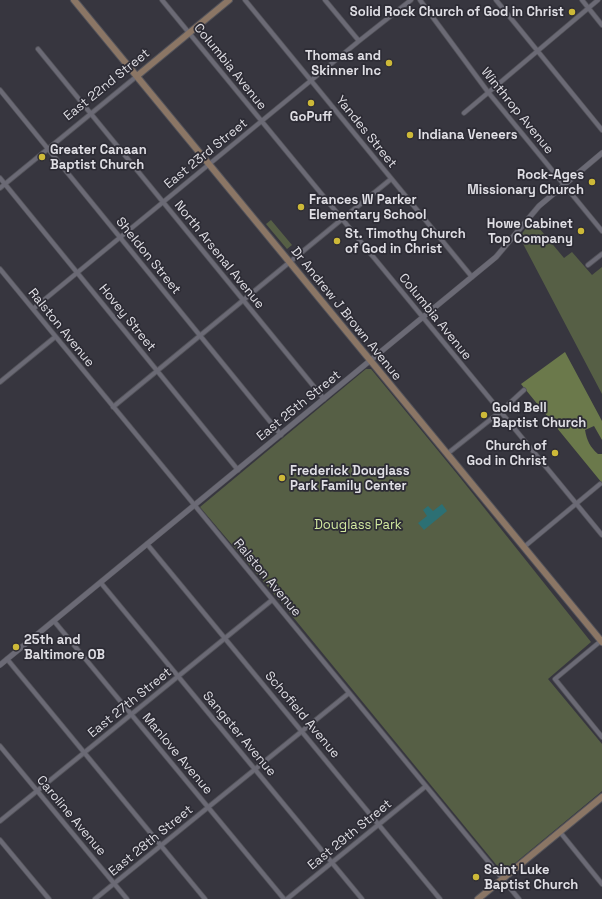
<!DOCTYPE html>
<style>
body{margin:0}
canvas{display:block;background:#37363f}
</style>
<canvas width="602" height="899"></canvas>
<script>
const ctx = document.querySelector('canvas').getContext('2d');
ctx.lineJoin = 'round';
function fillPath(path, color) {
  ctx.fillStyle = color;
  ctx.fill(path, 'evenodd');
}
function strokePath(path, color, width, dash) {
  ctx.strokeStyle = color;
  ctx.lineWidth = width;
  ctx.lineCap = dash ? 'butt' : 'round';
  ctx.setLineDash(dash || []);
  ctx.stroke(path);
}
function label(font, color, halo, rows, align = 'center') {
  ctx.font = font + ' "Space Grotesk",sans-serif';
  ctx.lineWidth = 3.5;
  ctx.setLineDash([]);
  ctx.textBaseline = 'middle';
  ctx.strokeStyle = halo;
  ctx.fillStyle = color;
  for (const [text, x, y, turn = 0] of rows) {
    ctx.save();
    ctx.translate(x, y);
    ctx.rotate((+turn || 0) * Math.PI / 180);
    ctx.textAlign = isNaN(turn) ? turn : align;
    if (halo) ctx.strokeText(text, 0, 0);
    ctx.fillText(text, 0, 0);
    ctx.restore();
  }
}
fillPath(new Path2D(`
 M271 220 292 245 287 249 266 224Z
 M531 222H534L564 258 572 252 592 275 602 267V394L520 238V236Z
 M366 369H371L458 475 591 642 548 679 602 744V791L503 873 279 600 200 507Z`), '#565f45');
fillPath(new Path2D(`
 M565 352 602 421V440L594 426 585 430C587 441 590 447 598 454H602V483L521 384Z`), '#6b794b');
fillPath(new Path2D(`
 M442 504 447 511 424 530 418 523 427 516 423 510 428 506 433 511Z`), '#2c7074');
const minor = new Path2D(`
 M162 0 602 535
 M245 0 472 277
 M325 0 359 41
 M420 0 488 92 602 231
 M496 0 602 130
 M582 0 602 25
 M38 49 324 399
 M0 90 281 435
 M464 113 598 0
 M0 178 238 470
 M0 188 137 76
 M588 265 602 254
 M0 269 519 899
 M33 309 359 41 411 0
 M0 382 55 337
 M113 407 391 179
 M447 454 500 412 524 390
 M147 544 440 899
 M524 547 600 484
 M101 583 362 899
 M54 621 284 899
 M602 640 555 679 602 737
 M7 659 205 899
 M0 746 127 899
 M0 821 272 600
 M560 832 602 884
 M0 840 49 899
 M95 899 349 693
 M287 899 426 786`);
const tertiary = new Path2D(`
 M0 665 496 257 539 206 602 153`);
const secondary = new Path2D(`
 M74 0 602 642
 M137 76 229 0
 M478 899 602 797`);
strokePath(minor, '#54545b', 5.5);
strokePath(tertiary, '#54545b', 6);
strokePath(secondary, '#54545b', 8);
strokePath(minor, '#6b6a75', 4);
strokePath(tertiary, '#6b6a75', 5);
strokePath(secondary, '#8b7665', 6);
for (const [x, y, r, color] of [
 [572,12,4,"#cdb938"],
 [389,63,4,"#cdb938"],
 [311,103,4,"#cdb938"],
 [410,135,4,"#cdb938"],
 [42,157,4,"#cdb938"],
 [592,182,4,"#cdb938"],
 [301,207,4,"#cdb938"],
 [581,231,4,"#cdb938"],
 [337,241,4,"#cdb938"],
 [484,415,4,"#cdb938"],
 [555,453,4,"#cdb938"],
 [282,478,4,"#cdb938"],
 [16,647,4,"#cdb938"],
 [476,877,4,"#cdb938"]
]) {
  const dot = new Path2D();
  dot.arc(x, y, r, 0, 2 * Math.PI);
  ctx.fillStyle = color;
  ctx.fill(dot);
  strokePath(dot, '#2d2c35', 1.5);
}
label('bold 13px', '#dfdee4', '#2d2c35', [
 ["Solid Rock Church of God in Christ",564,12,"right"],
 ["Thomas and",381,56,"right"],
 ["Skinner Inc",381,71,"right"],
 ["GoPuff",311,117,"center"],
 ["Indiana Veneers",418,135],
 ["Greater Canaan",50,150],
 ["Baptist Church",50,165],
 ["Rock-Ages",584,175,"right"],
 ["Missionary Church",584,190,"right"],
 ["Frances W Parker",309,200],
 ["Elementary School",309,215],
 ["Howe Cabinet",573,224,"right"],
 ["Top Company",573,239,"right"],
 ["St. Timothy Church",345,234],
 ["of God in Christ",345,249],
 ["Gold Bell",492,408],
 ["Baptist Church",492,423],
 ["Church of",547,446,"right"],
 ["God in Christ",547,461,"right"],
 ["Frederick Douglass",290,471],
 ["Park Family Center",290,486],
 ["25th and",24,640],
 ["Baltimore OB",24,655],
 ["Saint Luke",484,870],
 ["Baptist Church",484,885]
], 'left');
label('13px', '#dfdee4', '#2d2c35', [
 ["Columbia Avenue",230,67,51],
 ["East 22nd Street",107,85,-39],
 ["Winthrop Avenue",517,111,51],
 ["Yandes Street",366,132,51],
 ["East 23rd Street",206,154,-39],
 ["North Arsenal Avenue",219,255,51],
 ["Sheldon Street",148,256,51],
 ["Dr Andrew J Brown Avenue",346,314,51],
 ["Columbia Avenue",435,317,51],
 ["Hovey Street",127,318,51],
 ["Ralston Avenue",61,328,51],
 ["East 25th Street",299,406,-39],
 ["Ralston Avenue",267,578,50],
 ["East 27th Street",130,703,-39],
 ["Schofield Avenue",302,715,50],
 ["Sangster Avenue",239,734,50],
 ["Manlove Avenue",177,754,50],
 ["Caroline Avenue",71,816,50],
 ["East 29th Street",350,835,-39],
 ["East 28th Street",151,841,-39]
]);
label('13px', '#d1e89f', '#2d2c35', [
 ["Douglass Park",358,525]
]);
</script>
